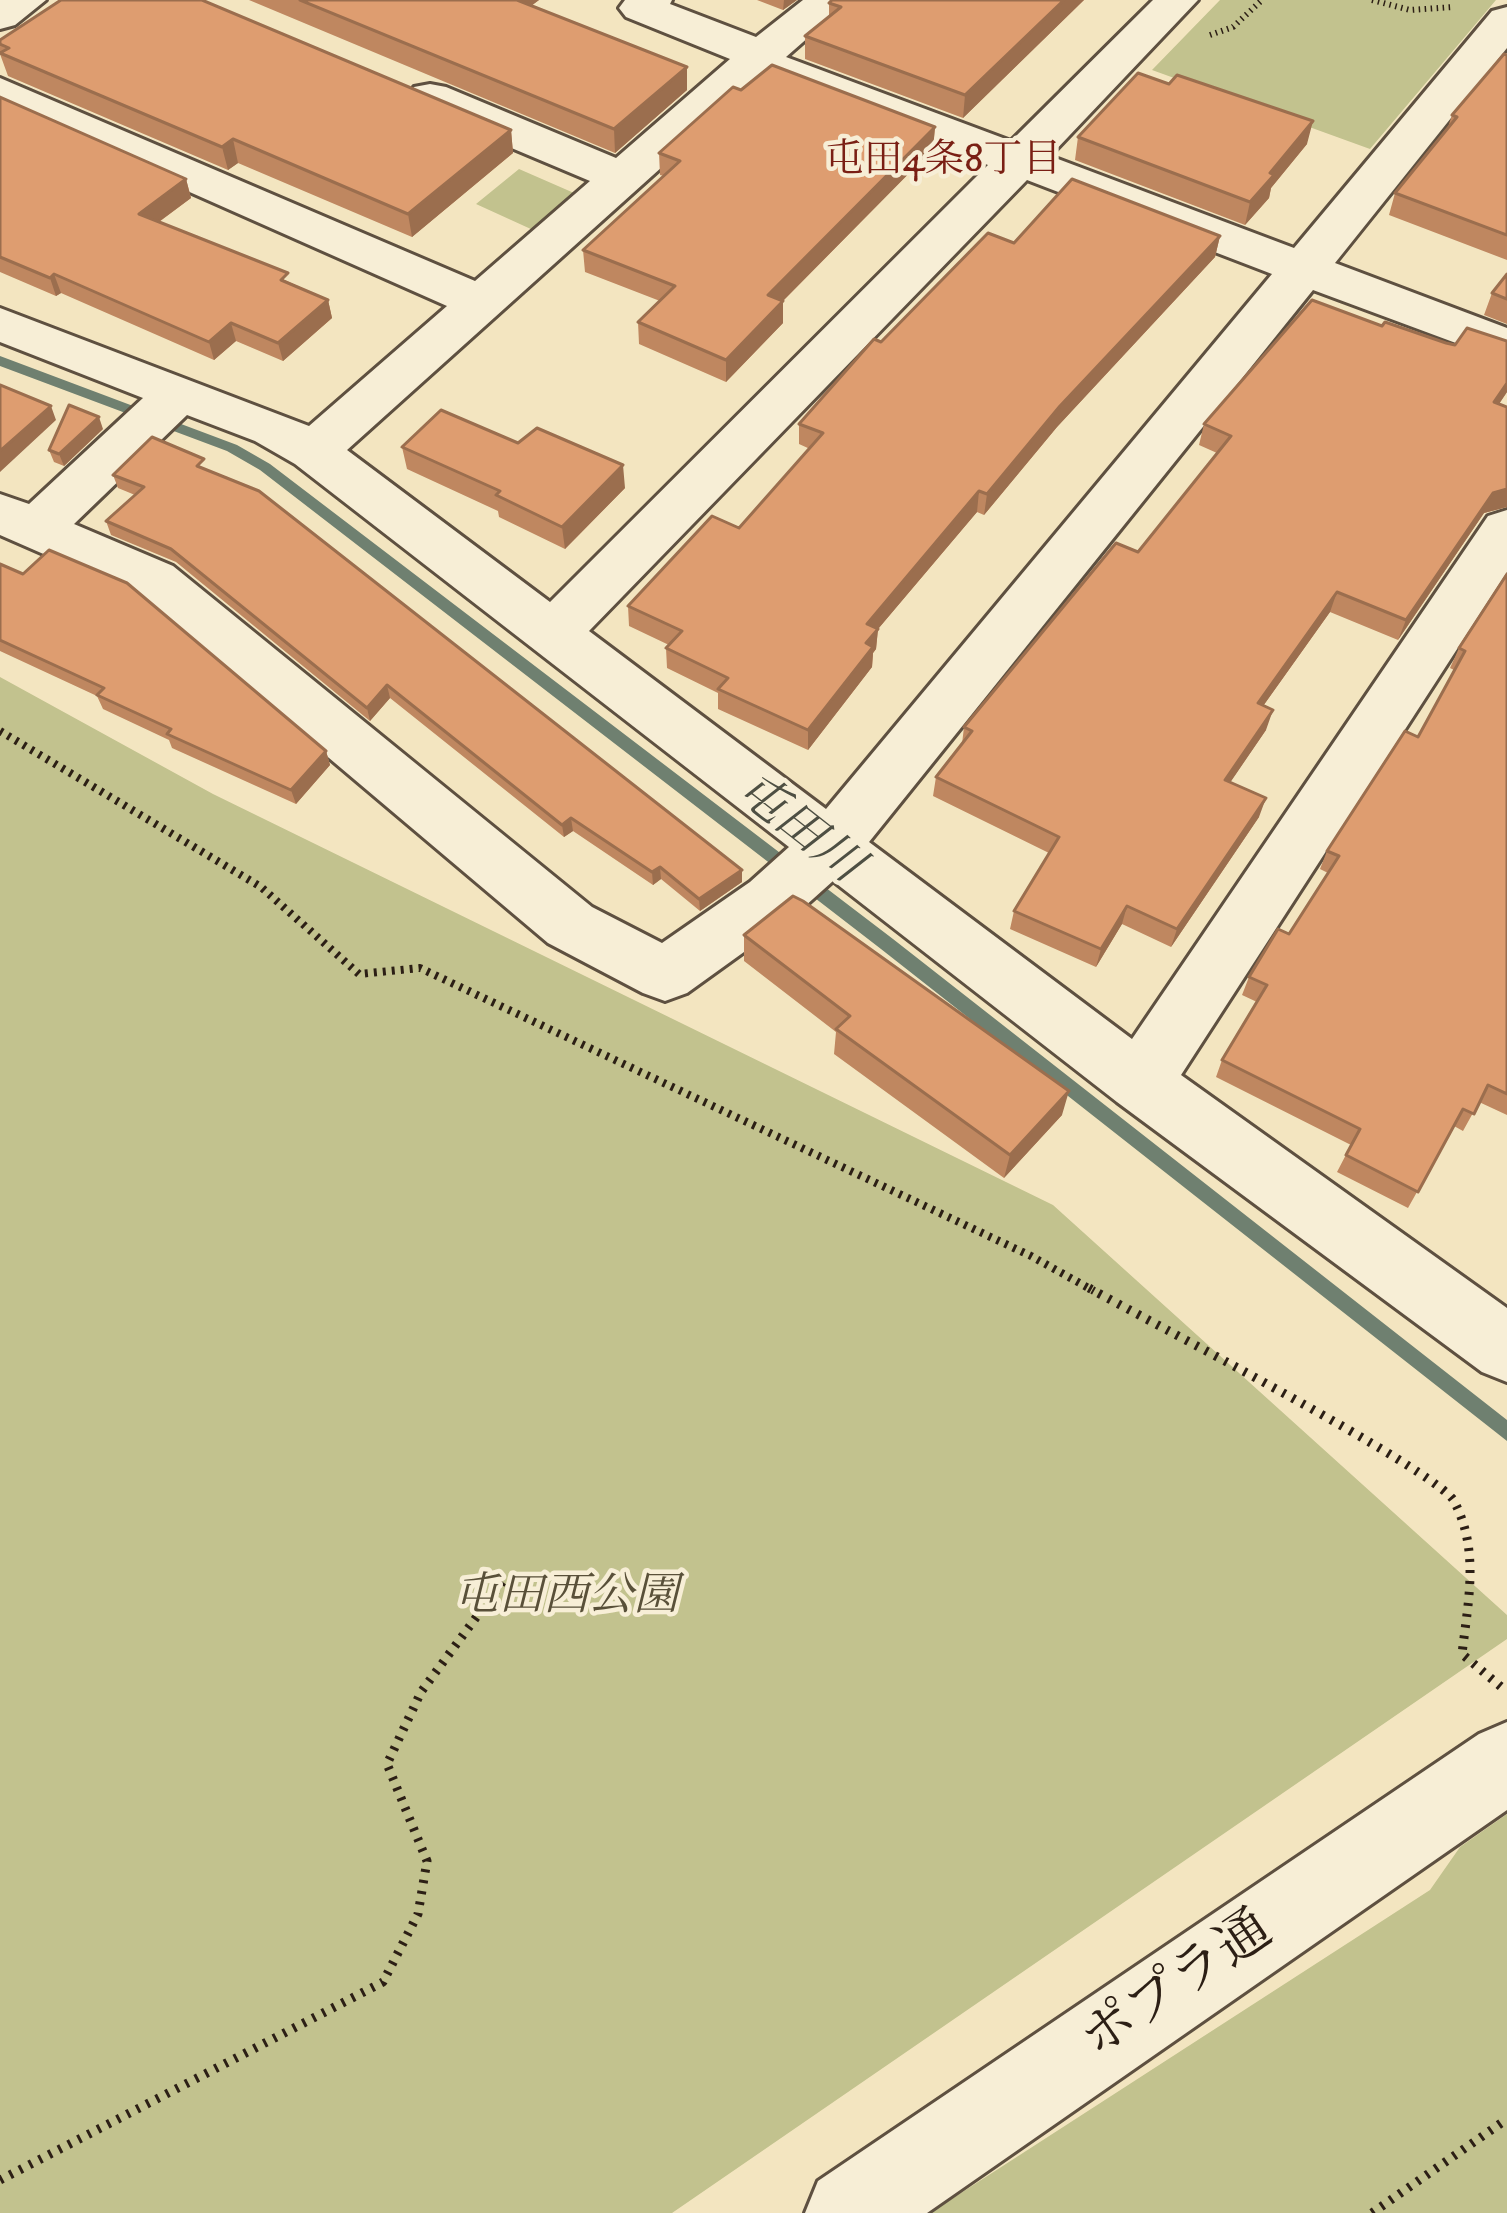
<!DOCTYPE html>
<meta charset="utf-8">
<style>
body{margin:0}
canvas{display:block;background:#f3e5c0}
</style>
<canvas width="1507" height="2213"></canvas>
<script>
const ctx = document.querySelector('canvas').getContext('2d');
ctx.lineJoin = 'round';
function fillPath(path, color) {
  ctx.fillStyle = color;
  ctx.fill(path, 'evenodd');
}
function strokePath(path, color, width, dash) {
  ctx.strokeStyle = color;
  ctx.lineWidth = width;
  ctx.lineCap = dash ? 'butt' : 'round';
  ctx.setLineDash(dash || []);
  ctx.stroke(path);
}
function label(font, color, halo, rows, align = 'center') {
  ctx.font = font + ' "IM FELL DW Pica","Noto Serif JP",serif';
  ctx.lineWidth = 9;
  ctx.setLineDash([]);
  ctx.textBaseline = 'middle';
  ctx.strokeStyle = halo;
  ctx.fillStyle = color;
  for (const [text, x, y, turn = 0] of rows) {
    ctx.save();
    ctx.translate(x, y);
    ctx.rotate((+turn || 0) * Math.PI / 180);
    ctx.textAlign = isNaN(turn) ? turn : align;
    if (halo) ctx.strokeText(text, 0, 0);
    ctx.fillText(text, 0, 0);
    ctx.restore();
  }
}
fillPath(new Path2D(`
 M1220 0H1496L1370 149 1152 70Z
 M519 169 574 193 533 230 476 204Z
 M0 677 213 794 1053 1205 1507 1615V1639L672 2213H0Z
 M1507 1814V2213H930L1430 1890 1460 1847Z`), '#c2c28e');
fillPath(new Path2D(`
 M0 356 237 445 270 464 893 939 1507 1420V1441L881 949 260 470 227 451 0 366Z`), '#6f8070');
const minor = new Path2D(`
 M0 0H46L15 25 0 29Z
 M625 0H672L670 4 756 37 803 0H851L786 57 1011 141 1153 0H1198L1050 156 1294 248 1492 11 1507 7V48L1335 263 1507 328V362L1313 290 869 842 1132 1039 1488 516 1507 510V572L1181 1075 1507 1308V1382L1482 1372 1117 1102 833 881 794 916 687 993 665 1001 643 993 548 943 135 594 0 535V494L29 504 143 398 0 342V308L309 426 447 306 0 108V78L475 281 590 181 414 107 408 97 414 87 430 84 446 87 616 158 730 59 626 17 619 8ZM761 78 988 165 550 602 347 450ZM1027 180 1272 274 826 809 589 631ZM187 415 255 441 295 464 789 847 750 882 662 943 592 907 173 566 74 524Z
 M1507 1722V1810L927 2213H805L818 2181 1479 1734Z`);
strokePath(minor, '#5e5040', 6);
strokePath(new Path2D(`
 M1372 0 1410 10 1453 7
 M1210 35 1233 27 1262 0`), '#2c1f15', 6, [1.5, 4.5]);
strokePath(new Path2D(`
 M0 731 261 887 359 974 420 968 1031 1256 1094 1291`), '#2c1f15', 8, [3, 6]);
strokePath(new Path2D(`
 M1089 1288C1141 1317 1437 1470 1454 1501 1480 1551 1468 1601 1462 1654L1506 1691
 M0 2180 383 1982 418 1914 427 1861 387 1764 421 1692 503 1581
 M1372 2213 1507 2119`), '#2c1f15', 9, [3, 8]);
fillPath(minor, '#f7eed6');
fillPath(new Path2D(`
 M249 0H539L531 6 687 67V90L615 153Z
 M757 0H797L783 10Z
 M832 0H1084L963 118 805 59V36L829 17V3Z
 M0 40 511 130 513 153 412 237 238 163 228 170 8 76 0 54Z
 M1507 55V260L1389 215 1395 193 1447 130 1452 115Z
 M741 90 935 127 933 149 783 301V323L726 382 639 344 638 322 660 301 585 272 583 250 664 176 660 175 659 153Z
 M0 97 186 179 191 198 159 222 328 300 332 318 283 361 236 341 214 360 61 293 56 296 0 272Z
 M1078 137 1307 144 1271 188 1269 198 1245 225 1075 160Z
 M1220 236 1215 257 1057 427 984 515 977 512 878 629 876 649 873 653 872 667 808 750 718 709V693L667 668 666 648 669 645 629 626 628 606 739 528 810 449 799 444V424L881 342 1014 243Z
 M1507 274V324L1484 315 1492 293Z
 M1507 392 1499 404 1507 407V507L1484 513 1398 640 1330 612 1263 706 1266 730 1230 782 1259 817 1171 947 1122 924 1096 967 1010 929 1014 911 1049 853 933 796 936 777 962 744 964 727 1138 552 1217 453 1199 445 1204 424Z
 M103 429 64 466 54 462 49 450Z
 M518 443 625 488 565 549 499 517 498 511 407 469 402 447Z
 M208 470 742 882 700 911 661 879 653 885 573 831 564 837 390 698 370 721 176 562 111 535 106 521 135 495 118 488 113 475Z
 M0 564 326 751 330 765 296 804 172 748 169 740 103 709 97 696 0 651Z
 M1507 574V1115L1479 1102 1463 1131 1454 1126 1408 1208 1337 1172 1351 1145 1216 1077 1222 1060 1257 1002 1242 995 1249 977 1289 934 1328 873 1320 869 1327 851 1418 737 1454 670 1450 668 1459 648Z
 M744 935 1062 1115 1004 1178 834 1054 836 1032 744 961Z`), '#bf8760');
fillPath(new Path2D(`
 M510 0H539L512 20Z
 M784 0H797L783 10Z
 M1064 0H1084L963 118 965 95Z
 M687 67V90L615 153 614 129Z
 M1313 121 1307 144 1271 188 1269 198 1245 225 1250 202 1270 173Z
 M935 127 933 149 767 317 768 295Z
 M511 130 513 153 412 237 408 214Z
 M233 139 238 163 228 170 222 147Z
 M186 179 191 198 145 232 139 214Z
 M1220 236 1215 257 1057 427 984 515 987 494 1060 406Z
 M54 274 61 293 56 296 50 278Z
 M328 300 332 318 283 361 278 343Z
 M783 301V323L726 382V360Z
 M231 323 236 341 214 360 209 342Z
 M1507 383V392L1486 423 1494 402Z
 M51 406 56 420 0 472V451Z
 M99 417 103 429 64 466 59 454Z
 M623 465 625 488 565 549 562 527Z
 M1507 489V507L1484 513 1398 640 1406 620 1493 493Z
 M979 491 977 512 878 629 876 649 873 653 872 667 808 750V730L867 624Z
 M1337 592 1330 612 1251 723 1258 703Z
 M387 685 390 698 370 721 367 708Z
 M1273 710 1266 730 1219 799 1225 780Z
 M326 751 330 765 296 804 291 790Z
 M1266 798 1259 817 1171 947 1177 929Z
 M571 818 573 831 564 837 562 825Z
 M660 867 661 879 653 885 652 872Z
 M742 870V882L700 911 699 899Z
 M1127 906 1122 924 1096 967 1101 949Z
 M1069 1091 1062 1115 1004 1178 1010 1155Z`), '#9b6e4e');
const building = new Path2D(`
 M61 0H202L511 130 408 214 233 139 222 147 0 53 9 48 0 44V40Z
 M300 0H517L687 67 614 129Z
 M832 0H1064L965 95 805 36 841 7 829 3Z
 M1504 54 1507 55V235L1395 193 1457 117 1452 115Z
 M772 65 935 127 768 295 783 301 726 360 638 322 675 286 583 250 680 161 659 153 733 87 741 90Z
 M1138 73 1169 84 1177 75 1313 121 1270 173 1274 175 1250 202 1078 137Z
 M0 97 186 179 139 214 288 273 281 280 328 300 278 343 231 323 209 342 54 274 50 278 0 257Z
 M1072 179 1220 236 1060 406 987 494 979 491 867 624 878 629 866 643 873 647 808 730 718 689 728 678 666 648 682 631 628 606 712 516 739 528 823 433 799 424 874 339 881 342 988 233 1014 243Z
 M1507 274V299L1492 293Z
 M1312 300 1382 326 1385 322 1446 343 1455 345 1467 328 1507 341V383L1494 402 1507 407V489L1493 493 1406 620 1337 592 1258 703 1273 710 1225 780 1266 798 1177 929 1127 906 1101 949 1014 911 1059 837 936 777 972 731 964 727 1116 543 1138 552 1231 436 1204 424Z
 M0 385 51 406 0 451Z
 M69 405 99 417 59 454 49 450Z
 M441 410 518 443 537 428 623 465 562 527 496 495 500 491 402 447Z
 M152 437 204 459 197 466 259 491 742 870 699 899 660 867 652 872 571 818 562 825 387 685 367 708 171 549 106 521 144 487 113 475Z
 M49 550 127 583 326 751 291 790 167 734 171 729 97 695 104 688 0 640V564L23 574Z
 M1507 574V1094L1488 1085 1474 1114 1463 1109 1418 1192 1346 1155 1360 1129 1222 1060 1267 985 1249 977 1278 929 1289 934 1339 856 1327 851 1405 731 1418 737 1465 651 1459 648Z
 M793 896 803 901 1069 1091 1010 1155 836 1029 850 1016 744 935Z`);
fillPath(building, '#de9d70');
strokePath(building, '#9b6e4e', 3);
label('39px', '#7a1f14', '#f7eed6', [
 ["屯田4条8丁目",943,163]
]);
label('italic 45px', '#595039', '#f7eed6', [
 ["屯田西公園",566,1600]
]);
label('italic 48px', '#4e4f43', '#f7eed6', [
 ["屯田川",797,831,38]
]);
label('54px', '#2c1f15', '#f7eed6', [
 ["ポプラ通",1179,1988,-34]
]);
</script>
